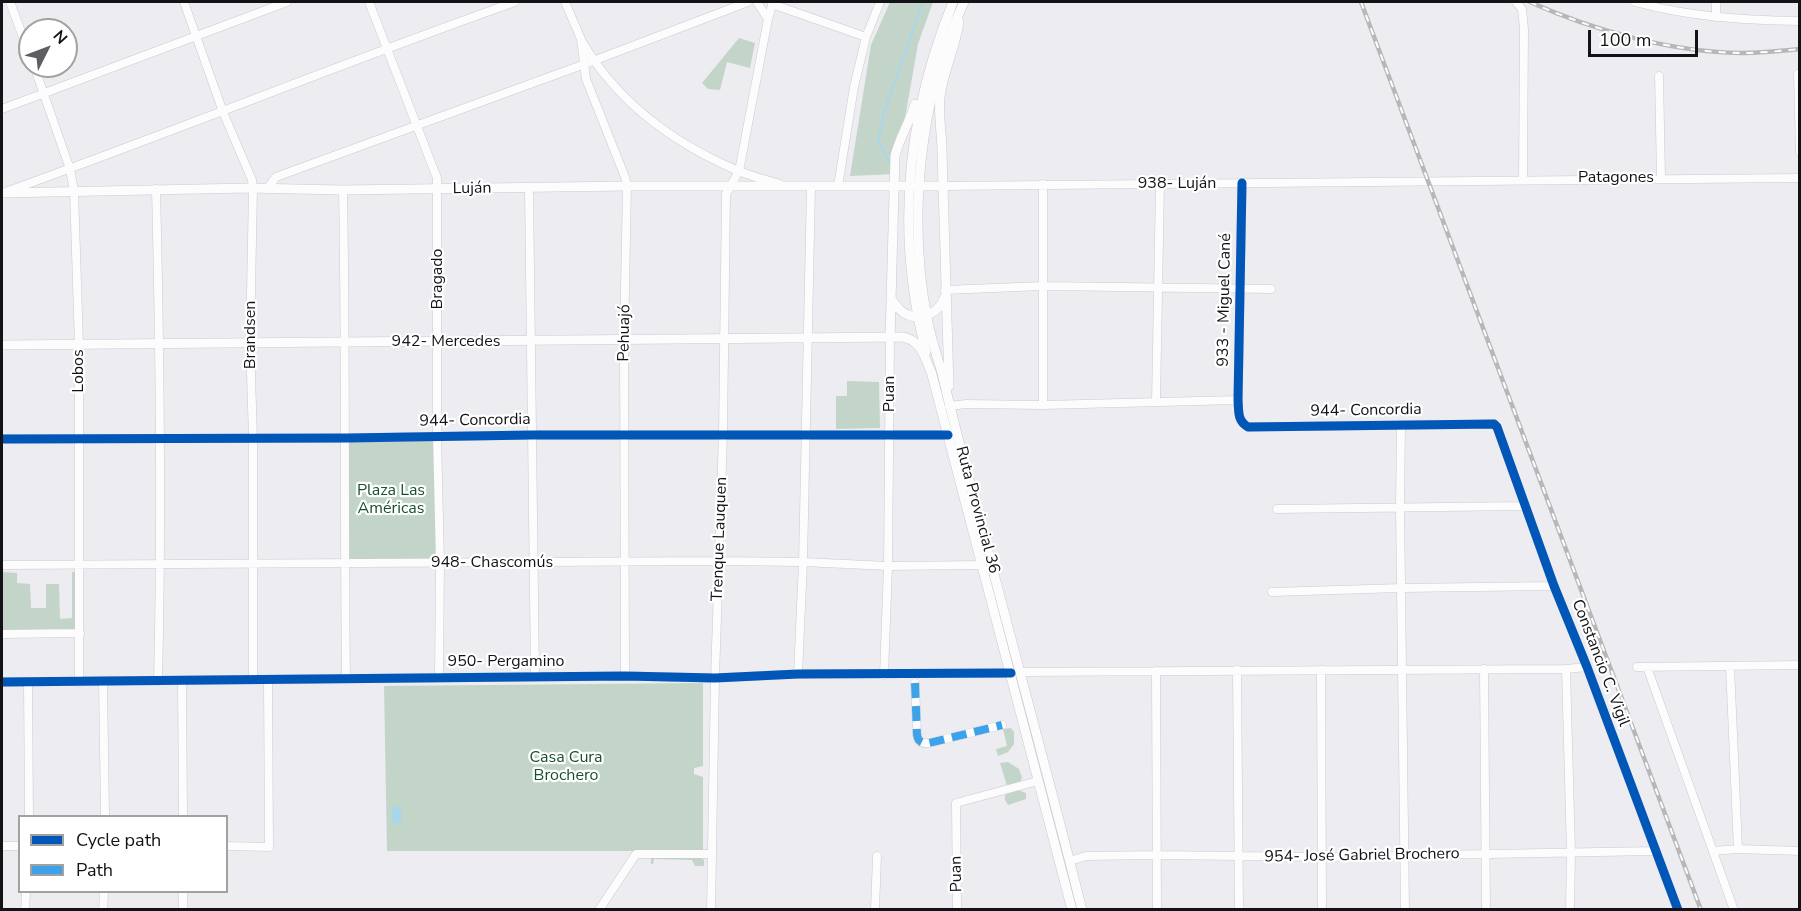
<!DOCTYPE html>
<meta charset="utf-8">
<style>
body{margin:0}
#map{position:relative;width:1801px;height:911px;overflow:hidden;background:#ececf1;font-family:"Nunito Sans",sans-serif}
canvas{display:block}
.frame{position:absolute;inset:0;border:3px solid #131317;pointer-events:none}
.legend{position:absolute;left:18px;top:815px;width:210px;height:78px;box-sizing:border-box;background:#fff;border:2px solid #a1a1a2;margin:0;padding:8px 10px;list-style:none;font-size:18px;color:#131317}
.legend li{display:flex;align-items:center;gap:12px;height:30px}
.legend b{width:30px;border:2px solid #a1a1a2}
.north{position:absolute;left:18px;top:18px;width:60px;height:60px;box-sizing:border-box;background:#fff;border:2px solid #a1a1a2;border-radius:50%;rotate:48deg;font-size:16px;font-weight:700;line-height:24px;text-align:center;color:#131317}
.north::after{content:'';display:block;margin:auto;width:21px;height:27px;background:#5f5f63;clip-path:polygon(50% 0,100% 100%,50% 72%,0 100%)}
.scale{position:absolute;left:1588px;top:30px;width:110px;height:27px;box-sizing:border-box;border:3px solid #131317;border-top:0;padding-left:8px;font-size:18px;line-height:21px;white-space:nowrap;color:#131317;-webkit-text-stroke:4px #fff;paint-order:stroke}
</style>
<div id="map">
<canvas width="1801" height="911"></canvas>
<div class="frame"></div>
<ul class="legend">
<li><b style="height:8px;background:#0057b8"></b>Cycle path</li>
<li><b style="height:8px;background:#3da2ea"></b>Path</li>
</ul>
<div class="north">N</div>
<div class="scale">100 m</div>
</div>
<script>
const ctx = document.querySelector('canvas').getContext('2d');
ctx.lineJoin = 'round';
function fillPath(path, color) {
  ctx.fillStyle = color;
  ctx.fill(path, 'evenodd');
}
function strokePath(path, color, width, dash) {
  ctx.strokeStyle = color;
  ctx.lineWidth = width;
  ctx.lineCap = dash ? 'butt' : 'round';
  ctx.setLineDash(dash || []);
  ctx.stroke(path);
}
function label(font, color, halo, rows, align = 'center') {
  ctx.font = font + ' "Nunito Sans",sans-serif';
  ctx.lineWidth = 4.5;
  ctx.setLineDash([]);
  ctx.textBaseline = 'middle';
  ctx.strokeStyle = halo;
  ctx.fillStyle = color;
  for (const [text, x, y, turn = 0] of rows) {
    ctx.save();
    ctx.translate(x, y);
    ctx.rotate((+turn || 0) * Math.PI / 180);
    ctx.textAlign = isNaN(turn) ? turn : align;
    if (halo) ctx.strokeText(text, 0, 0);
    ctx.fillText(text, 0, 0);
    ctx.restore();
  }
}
fillPath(new Path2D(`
 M890 2H933L918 44 895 174 850 176 871 45Z
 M739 38 755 43 750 68 727 62 720 90 708 89 702 83Z
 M847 381 879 382 880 428 836 429V396H847Z
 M437 436 440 563 345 564 344 438Z
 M2 572 17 573V583L30 584 31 608H46V584H59L60 619 72 618V572H76V630H2Z
 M703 683V766L694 768V774L703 777V851H387L384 686Z
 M1011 728 1014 732V744L1008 752 998 756 996 749 1007 746 1003 729Z
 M1008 762 1019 769 1022 778 1020 782 1007 786 1000 763Z
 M1018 790 1026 793V799L1008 805 1005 800V795Z
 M651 857 702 858 704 860V866H695L692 860 654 859 653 864H651Z`), '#c3d5c9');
fillPath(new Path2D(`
 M392 807H401V823H392Z`), '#a7d7eb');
strokePath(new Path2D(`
 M891 165 878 141 884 112 923 2`), '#a7d7eb', 2);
const minor = new Path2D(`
 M10 2 30 56
 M184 2 223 112 252 180 253 189 250 343 253 438V680
 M369 2 437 178V436L440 563 439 678
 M565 2 581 39 586 79 625 177 627 186 624 340 625 676
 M757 2 768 19
 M1516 2 1522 9 1524 29 1523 179
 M1635 2C1690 17 1743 20 1800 21
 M772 4 866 37
 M1716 17V2
 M583 43C618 103 674 143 736 170 750 176 766 180 780 184
 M34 66 70 169 74 191 79 345V682
 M1798 74 1800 152
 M1659 76 1661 178
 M2 109 287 2
 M1242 183 1238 400C1239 412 1237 420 1248 427L1494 424 1497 427 1554 586 1587 667 1678 910
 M838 186 854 87 866 37 880 2
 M942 186C1228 182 1514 179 1800 178
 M529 188 535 677
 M156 189C160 353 162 517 158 681
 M267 189 276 177 593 61 748 2
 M343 190C346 353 344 516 346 679
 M8 191C178 130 345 62 515 2
 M945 290 1042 286 1271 289
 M1156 402 1160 184
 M1043 405V184
 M949 406 966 404 1043 405 1238 400
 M1401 425 1400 507 1405 910
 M2 439 348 438 532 435H948
 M1277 509 1526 506
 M2 565 720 561 803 562 888 566 982 565
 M1272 592 1401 588 1554 586
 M2 634 80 633
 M1730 666 1738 849
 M1637 667 1800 665
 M1647 667 1734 910
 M1484 669 1486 910
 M1566 669 1571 853 1570 910
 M1237 670 1239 910
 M1321 670 1322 910
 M1156 671 1157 910
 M1020 672 1566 669 1587 667
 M798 674 803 562 811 187
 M884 675 888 566 890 338
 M103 681 105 816
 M182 681 183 816
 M2 682 625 676 715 678 798 674 1011 673
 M28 682 29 816
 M915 683 917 735C918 742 923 744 929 743L1002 725
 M2 846H20
 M226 846 269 847 268 680
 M1713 851 1738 849 1800 851
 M1070 861 1086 856 1157 855 1321 857 1655 851
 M25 910 26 892
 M103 910 104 892
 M183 910V892
 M599 910 636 854H712
 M711 910 715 678 723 434 726 194 739 171 768 19 773 2
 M875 910 877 856
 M957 910 956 803 1038 781`);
const major = new Path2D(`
 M964 2C919 97 907 220 928 323 932 340 937 357 942 373 956 433 972 492 988 551 1019 670 1052 790 1082 910
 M2 193 249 188 343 190 627 186H942
 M891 298C895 305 900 312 908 315 922 321 940 312 944 298
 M890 338 895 156C899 138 910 122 915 104
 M2 345 903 337C922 341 925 359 932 374
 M926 352C895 233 907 115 953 2
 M931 371 1072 910
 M949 386C946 308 944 230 942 152 942 133 938 115 940 97 943 71 956 47 959 21`);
strokePath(minor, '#cacacf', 9);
strokePath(major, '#cacacf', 10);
strokePath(minor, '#fcfcfd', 8);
strokePath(major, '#fcfcfd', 9);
const rail = new Path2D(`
 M1361 2 1701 910
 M1530 2C1592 30 1671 52 1740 53 1759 53 1780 51 1800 49`);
strokePath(rail, '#b7b7b8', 4.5);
strokePath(rail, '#fff', 2, [7]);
strokePath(new Path2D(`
 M915 683 917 735C918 742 923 744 929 743L1002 725`), '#3da2ea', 8, [15, 8]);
strokePath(new Path2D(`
 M1242 183 1238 400C1239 412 1237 420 1248 427L1494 424 1497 427 1554 586 1587 667 1678 910
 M2 439 348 438 532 435H948
 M2 682 625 676 715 678 798 674 1011 673`), '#0057b8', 9);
label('16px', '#131317', '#fff', [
 ["Patagones",1616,178],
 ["938- Luján",1177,184],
 ["Luján",472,189,-1],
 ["Bragado",438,279,-90],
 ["933 - Miguel Cané",1225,300,-89],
 ["Pehuajó",625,333,-89],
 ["Brandsen",251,335,-90],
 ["942- Mercedes",446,342],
 ["Lobos",79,371,-90],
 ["Puan",890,394,-90],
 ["944- Concordia",1366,411,-1],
 ["944- Concordia",475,421,-1],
 ["Ruta Provincial 36",977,510,75],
 ["Trenque Lauquen",720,539,-88],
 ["948- Chascomús",492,563],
 ["950- Pergamino",506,662],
 ["Constancio C. Vigil",1600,663,69],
 ["954- José Gabriel Brochero",1362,856,-1],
 ["Puan",957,874,-91]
]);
label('16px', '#17502b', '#fff', [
 ["Plaza Las",391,491],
 ["Américas",391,509],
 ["Casa Cura",566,758],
 ["Brochero",566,776]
]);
</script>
